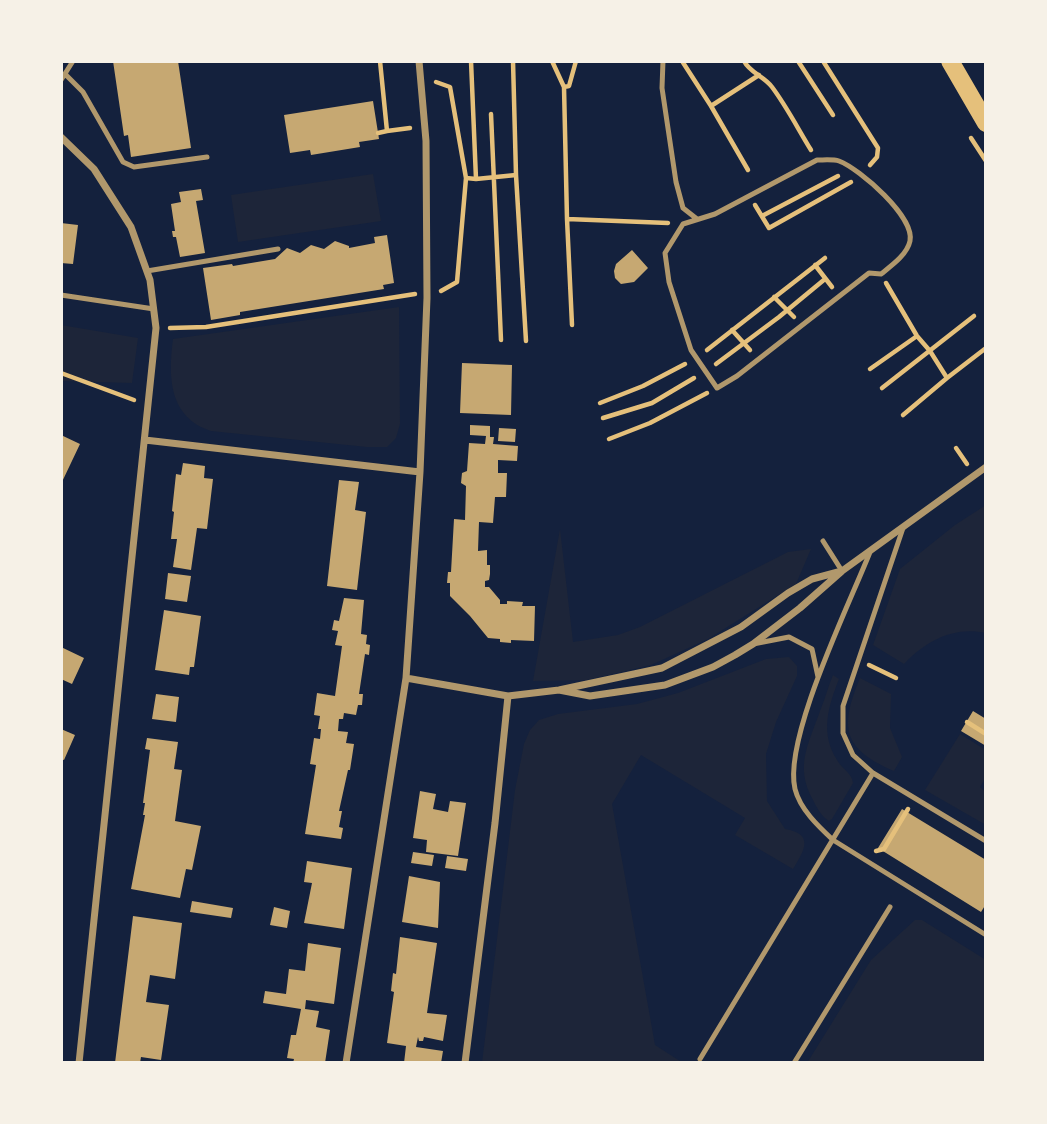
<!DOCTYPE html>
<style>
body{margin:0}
#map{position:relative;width:1047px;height:1124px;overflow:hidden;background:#14213d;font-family:Commissioner,sans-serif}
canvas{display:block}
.frame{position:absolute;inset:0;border:63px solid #f6f1e7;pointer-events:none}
</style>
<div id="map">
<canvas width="1047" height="1124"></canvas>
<div class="frame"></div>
</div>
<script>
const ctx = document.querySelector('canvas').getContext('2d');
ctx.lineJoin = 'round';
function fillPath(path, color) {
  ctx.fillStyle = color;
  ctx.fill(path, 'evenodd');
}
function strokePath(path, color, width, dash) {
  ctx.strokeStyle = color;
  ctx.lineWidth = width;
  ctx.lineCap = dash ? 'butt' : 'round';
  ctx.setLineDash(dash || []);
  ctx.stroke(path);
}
fillPath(new Path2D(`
 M373 174 381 221 238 242 231 195Z
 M399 307 400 424 396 438 387 447H367L211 431C169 417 168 378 173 339Z
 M61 325 138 338 132 383 61 381Z
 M986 505V633C953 626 926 641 904 664L873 645 900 569 955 525Z
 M560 529 573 642 618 635 640 627 788 552 811 549 796 584 708 639 651 665 587 680 533 681Z
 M789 657 797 666V676L776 722 766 754 767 801 785 829C815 834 804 851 793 869L735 835 745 818 641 755 612 804 655 1045 683 1063H482L515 790 524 744 530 730 539 720 558 714 637 704 678 693 766 659Z
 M833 675 839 679C828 707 820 733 837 760 842 769 852 773 853 783L832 819 829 821C821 816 817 808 813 800 794 766 809 743 820 711 825 699 828 687 833 675Z
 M860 678 891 694 890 728 902 757 894 771C843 749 839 728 860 678Z
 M960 734 986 750V777L980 787 986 792V825L925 790Z
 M915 920H922L986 960V1063H807L871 960Z`), '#1d2539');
fillPath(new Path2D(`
 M113 61H178L191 148 131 157 128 135 124 136Z
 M373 101 379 139 359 142 360 147 311 155 310 150 290 153 284 115Z
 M201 189 203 200 196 201 205 253 180 257 176 237H173L172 231H175L171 204 181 202 179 192Z
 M61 223 78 225 73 264 61 263Z
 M387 235 394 283 383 285 384 289 240 312V315L211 320 203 268 232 264 233 266 275 259 287 248 300 253 311 245 324 249 335 241 349 246V248L375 243 374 237Z
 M632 250 648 268 634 282 621 284 615 278 614 271 616 264Z
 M462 363 512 365 511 415 460 413Z
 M470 425 490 426V437H494L493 444 518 446 517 461 498 460V473H507L506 497H495L493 523 479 522 478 551 487 550V565H490V574L489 580 485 581V587H489L500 600V604H507V601L523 602 522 606H535L534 641 511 640V643L500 642V639L488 638 470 616 450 596V583H447L448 572H451L454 519 465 520 466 486 461 483 462 473 467 471 469 443 485 444 486 436 470 435Z
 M499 428 516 429 515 442 498 441Z
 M61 435 80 444 61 484Z
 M183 463 205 466 204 478 213 479 207 529 197 528 191 570 173 567 177 539H171L174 512 172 511 176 474 181 475Z
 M339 480 359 482 355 510 366 512 357 590 327 586Z
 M168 573 191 576 187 602 165 599Z
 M344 598 364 600 361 634 367 635 366 644 370 645 369 655 365 654 359 694H363L362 705H358L356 715 344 713 343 719H339L338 731 348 732 346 743 354 744 350 770H348L339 811H342L339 827 343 828 341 839 305 834 316 765 310 764 314 738 320 739 321 729H318L320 716 314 715 317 693 335 696 342 646 335 645 338 631 332 630 334 620 339 621Z
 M164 610 201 616 194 667H190L189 675 155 670Z
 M61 647 84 658 72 684 61 679Z
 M156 694 179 697 176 722 152 719Z
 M973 711 986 719V746L961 731Z
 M61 729 75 735 64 760 61 759Z
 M147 738 178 742 174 769 182 770 175 821 201 826 192 870 186 869 180 898 131 889 145 815H143L145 803H143L150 750 145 749Z
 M420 791 436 794 433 809 448 812 450 801 466 803 458 856 426 852 427 840 413 838Z
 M902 809 986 860V904L981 912 878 848Z
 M413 852 434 855 432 866 411 863Z
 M447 856 468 859 466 871 445 868Z
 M307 861 352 868 344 929 304 923 312 883 304 882Z
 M409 876 440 882 438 928 402 922Z
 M192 901 233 908 231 918 190 912Z
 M274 907 290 911 287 928 270 925Z
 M133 916 182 923 175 979 150 975 146 1002 169 1005 161 1060 141 1057 140 1063H115Z
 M400 937 437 943 427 1013 447 1015 443 1041 424 1037 423 1041H419L418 1037 416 1047 443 1051 441 1063H404L406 1046 387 1043 394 992 391 991 393 973 396 974Z
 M308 943 341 948 334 1004 306 1000 305 1009 319 1011 316 1027 330 1030 325 1063H293L294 1059 287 1058 291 1035H296L301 1009 263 1003 265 991 286 994 289 969 305 971Z`), '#c6a872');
strokePath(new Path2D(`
 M471 61 476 179 516 175 526 341
 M513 61 516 175
 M552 61 564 87 569 86 576 61
 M682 61 711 106 759 75
 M744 61C750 73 764 76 772 87 787 107 798 129 811 150
 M798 61 833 115
 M823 61 878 148 877 157 870 165
 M436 82 450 87 466 178
 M564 87 567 219 668 223
 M711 106 748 170
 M491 114 501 340
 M387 131 410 128
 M378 133 387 131 380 61
 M971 138 986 161
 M755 205 769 228 851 182
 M762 216 838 176
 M567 219 572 325
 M815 265 832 287
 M886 283 917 336 930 351 947 378 903 415
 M441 291 457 282 466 178 476 179
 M774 297 794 317
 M170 328 206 327 415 294
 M732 330 750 350
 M707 350 825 258
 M716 364 779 317 825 279
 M870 369 917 336
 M61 373 134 400
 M947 378 986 348
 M882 388 974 316
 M600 403 643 386 685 364
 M603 418 652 403 694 378
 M609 439 650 423 707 393
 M956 448 967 464
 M869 665 896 678
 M967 722 986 734
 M876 851 884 849 908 809`), '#e5c07b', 4.5);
strokePath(new Path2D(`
 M663 61 662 88 676 182 683 208 697 219
 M65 74 83 92 123 162 134 167 207 157
 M61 80 73 61
 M817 160C824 160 833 159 839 161 860 169 915 217 910 241 907 255 891 266 881 274L869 273 737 376 717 388 691 350 669 282 665 253 683 224 715 214Z
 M147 271 278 249
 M61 295 154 309
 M903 528 843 706V733L853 755 873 773 986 841
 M823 541 842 571
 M870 552C850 603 783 739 795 789 800 809 818 826 833 840L986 935
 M753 644 789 637 812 649 818 677
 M700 1059 873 773
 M794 1063 890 907`), '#b1986c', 5);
strokePath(new Path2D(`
 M61 137 94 169 131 227 150 280 156 328 79 1063
 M145 440 420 472
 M406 678 508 696 559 690 662 668 741 627 788 593 812 579 838 572
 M559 690 590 696 665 685 713 667 735 655 753 644 800 608 842 571 986 467
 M346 1063 406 678 420 472 427 298 426 141 419 61
 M465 1063 495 823 508 696`), '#b1986c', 7);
strokePath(new Path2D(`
 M950 61 986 123`), '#e5c07b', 18);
</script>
